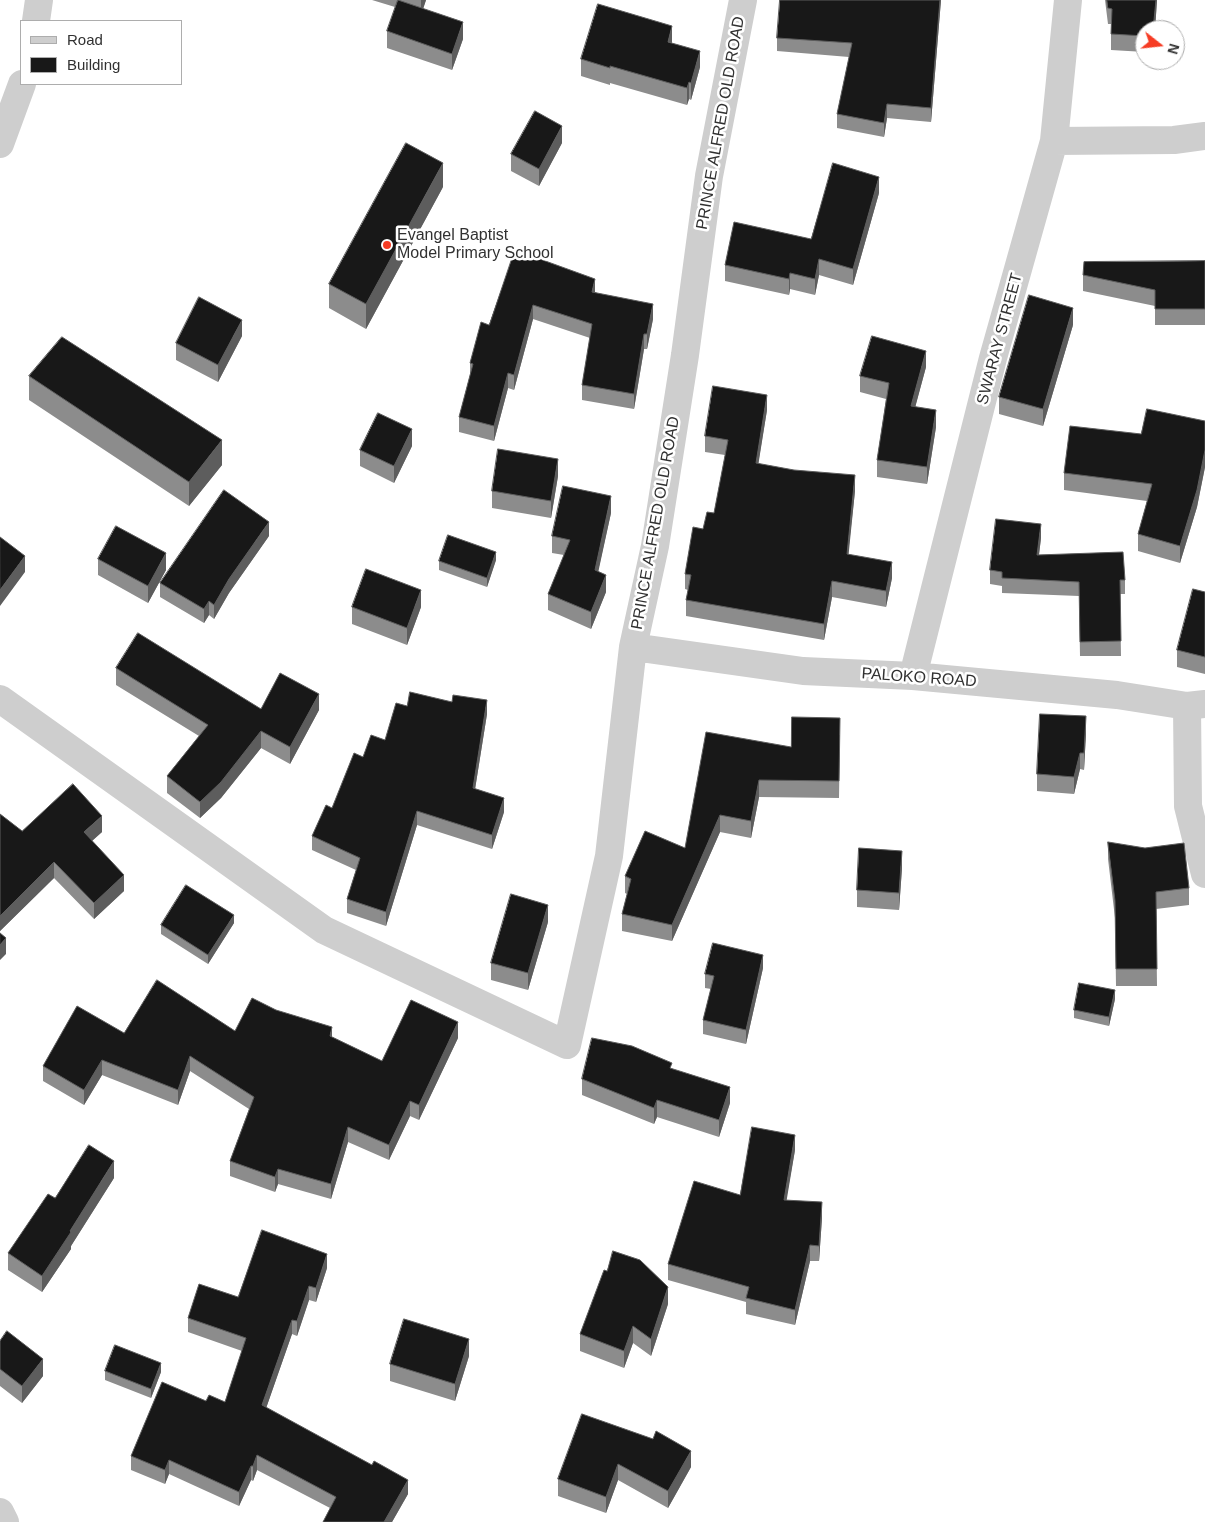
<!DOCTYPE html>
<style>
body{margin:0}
#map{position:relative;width:1205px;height:1522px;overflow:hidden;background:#fff;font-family:Helvetica,sans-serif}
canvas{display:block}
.legend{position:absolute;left:20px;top:20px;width:162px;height:65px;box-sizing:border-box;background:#fff;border:1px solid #adadad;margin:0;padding:6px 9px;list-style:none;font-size:15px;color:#313131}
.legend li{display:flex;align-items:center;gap:10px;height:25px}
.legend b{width:25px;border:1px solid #adadad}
.north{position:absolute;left:1135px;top:20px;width:50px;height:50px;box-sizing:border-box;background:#fff;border:1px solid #adadad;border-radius:50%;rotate:106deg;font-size:14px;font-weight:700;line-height:20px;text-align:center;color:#313131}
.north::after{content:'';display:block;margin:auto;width:18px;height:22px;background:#f63c24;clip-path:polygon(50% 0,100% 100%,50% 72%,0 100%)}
</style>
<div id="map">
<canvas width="1205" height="1522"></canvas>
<ul class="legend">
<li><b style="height:6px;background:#cecece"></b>Road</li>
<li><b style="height:14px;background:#181818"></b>Building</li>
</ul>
<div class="north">N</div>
</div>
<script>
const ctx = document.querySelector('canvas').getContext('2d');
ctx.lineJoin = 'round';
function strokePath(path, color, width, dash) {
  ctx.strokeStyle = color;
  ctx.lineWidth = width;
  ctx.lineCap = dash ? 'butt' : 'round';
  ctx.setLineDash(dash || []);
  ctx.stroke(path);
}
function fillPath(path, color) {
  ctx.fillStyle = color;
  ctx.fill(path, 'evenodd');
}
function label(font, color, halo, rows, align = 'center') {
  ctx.font = font + ' Helvetica,sans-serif';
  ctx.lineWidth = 5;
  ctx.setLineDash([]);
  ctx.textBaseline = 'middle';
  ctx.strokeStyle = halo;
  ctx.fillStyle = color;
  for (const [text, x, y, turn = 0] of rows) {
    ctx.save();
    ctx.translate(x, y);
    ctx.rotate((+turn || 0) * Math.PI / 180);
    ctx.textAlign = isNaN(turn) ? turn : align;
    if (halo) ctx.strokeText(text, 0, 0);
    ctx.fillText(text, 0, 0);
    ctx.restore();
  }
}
strokePath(new Path2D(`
 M1054 141 1174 140 1205 136
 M633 647 803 671 913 676 1117 695 1187 706 1205 704
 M913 676 993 358 1054 141 1068 0
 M0 699 324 930 567 1045 609 856 633 647 655 546 685 355 709 176 743 0
 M1187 706 1188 806 1205 874
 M0 1512 5 1522`), '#cecece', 28);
strokePath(new Path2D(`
 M36 21 39 0
 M0 144 22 84`), '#cecece', 28);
fillPath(new Path2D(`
 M372 0H426L423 9 463 39 452 70 387 48V31L395 7Z
 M941 0 931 122 887 118 884 137 837 128V114L849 57 777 51V38Z
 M1105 0H1157L1155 30H1145V52L1111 50V24H1108Z
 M672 43 700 67 691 100 689 99 687 105 610 83V85L581 76V59Z
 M562 143 539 186 511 171V154Z
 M443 187 366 329 329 308V284Z
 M879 193 853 285 819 275 815 295 790 289 789 295 725 281V265L811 239Z
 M515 250 595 292 653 319 647 349H644L634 409 582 400V385L590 338 533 319 514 390 508 388 494 441 459 432V417L470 375V363L489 325Z
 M1205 261V325H1155V306L1083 291V275Z
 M1073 325 1043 426 999 414V397Z
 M242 336 218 382 176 360V343Z
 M926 367 915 407 936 427 927 484 877 477V460L886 399 860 392V376Z
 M29 376 222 465 189 506 29 400Z
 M767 410 758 464 855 491 848 554 892 578 886 607 832 597 824 640 686 616V600L688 590 685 589V574L703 529 714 513 725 455 705 452V436Z
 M1205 421V467L1197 507 1180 563 1138 551V534L1147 501 1064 490V473L1141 434Z
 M412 446 394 483 360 466V450Z
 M558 476 551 518 492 508V491Z
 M611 513 598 571 606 592 591 629 548 610V594L564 555 552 553V536Z
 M269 536 229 593 214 619 209 615 204 623 160 597V583Z
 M1041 538 1039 555 1125 580V594H1120L1121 656H1080L1079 596 1002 593V586L990 584V570Z
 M98 559 166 570 148 603 98 575Z
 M496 560 487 587 439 570V561Z
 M1205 592V674L1177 667V650Z
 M352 607H421L407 645 352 624Z
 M116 668 261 709 319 710 290 764 261 748 221 798 200 818 167 793V776L199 736 116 685Z
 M407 706 487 714 475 789 504 812 492 849 417 825 386 926 347 913V899L356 870 312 850V836L332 808 363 757 385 740Z
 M1086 733 1084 770 1080 769 1074 794 1037 791V774Z
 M840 735 839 798 759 797 751 838 720 832 672 941 622 931V914L627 894 625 893V876L685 848 791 747Z
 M0 814 22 831 102 832 92 841 124 891 94 919 54 878 0 931Z
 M1108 842 1189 888V905L1156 909 1157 986H1116L1115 918 1108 859Z
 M902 868 899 910 857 907V890Z
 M548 922 528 990 491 980V963Z
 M234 923 208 964 161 934V925Z
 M763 968 746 1044 703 1034V1020L711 989 705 988V974Z
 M1115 999 1109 1026 1074 1018V1010Z
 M276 1010 382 1061 458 1038 419 1120 410 1116 389 1160 348 1142 331 1199 278 1184 275 1192 230 1176V1161L249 1109 190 1071 178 1105 102 1075 84 1105 43 1081V1066L124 1033 235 1031Z
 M672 1069 730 1103 719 1137 657 1117 654 1124 582 1095V1079Z
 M795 1150 786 1200 822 1218 819 1261H810L795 1325 746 1314V1302L668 1280V1264L740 1195Z
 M114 1178 71 1246V1249L42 1292 8 1270V1253L55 1198Z
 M327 1268 316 1302 309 1300 297 1336 292 1334 266 1408 408 1494 392 1522H323L330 1508 257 1470 253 1481 251 1480 239 1506 169 1474 165 1484 131 1470V1456L206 1401 225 1402 242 1351 188 1332V1318L238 1297Z
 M668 1304 651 1356 633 1343 624 1368 580 1351V1334Z
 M0 1341 43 1376 22 1403 0 1386Z
 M469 1356 455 1401 390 1381V1364Z
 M105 1371 161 1372 151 1398 105 1380Z
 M582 1414 691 1467 668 1508 618 1480 606 1513 558 1496V1479Z`), '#8c8c8c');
fillPath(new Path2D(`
 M421 0H426L421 15Z
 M940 0H941L931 122V108Z
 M1156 0H1157L1155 30H1153Z
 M463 22V39L452 70V54Z
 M672 26V43L668 42Z
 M700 51V67L691 100V83Z
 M689 82V99L687 105V88Z
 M887 104V118L884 137V123Z
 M562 126V143L539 186V169Z
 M443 163V187L366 329V304Z
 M879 177V193L853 285V269Z
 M819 259V275L815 295V279Z
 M790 273V289L789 295V279Z
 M595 279V293L592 292Z
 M653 304V319L647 349V334Z
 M533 305V319L514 390V375Z
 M1073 308V325L1043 426V409Z
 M242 320V336L218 382V365Z
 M644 334V349L634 409V394Z
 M926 351V367L911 423V406Z
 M508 373V388L494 441V426Z
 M767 395V410L756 479V463Z
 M936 410V427L927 484V467Z
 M412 429V446L394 483V466Z
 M222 440V465L189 506V482Z
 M1205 450V467L1197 507 1180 563V546Z
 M558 459V476L551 518V501Z
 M855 475V491L847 570V554Z
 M611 496V513L595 587V570Z
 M269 522V536L229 593 214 619V605L229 579Z
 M1041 524V538L1037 570V555Z
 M496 552V560L487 587V578Z
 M166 553V570L148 603V586Z
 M25 556V572L0 606V590Z
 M892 562V578L886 607V591Z
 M606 575V592L591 629V612Z
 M832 581V597L824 640V624Z
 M421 590V607L407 645V628Z
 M209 601V615L204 623V609Z
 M319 694V710L290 764V747Z
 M487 700V714L473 802V788Z
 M1086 716V733L1084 770V753Z
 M261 731V748L221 798 200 818V802Z
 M1080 753V769L1074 794V777Z
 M759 780V797L751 838V821Z
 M504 798V812L492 849V835Z
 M417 811V825L386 926V912Z
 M720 815V832L672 941V925Z
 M102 816V832L84 848V832Z
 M902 851V868L899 910V893Z
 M54 862V878L0 931V916Z
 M124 875V891L94 919V903Z
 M548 905V922L528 990V973Z
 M234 915V923L208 964V955Z
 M6 938V954L0 960V945Z
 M763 955V968L746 1044V1030Z
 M1115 990V999L1109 1026V1017Z
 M458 1022V1038L419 1120V1105Z
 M332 1027V1043L330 1036Z
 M190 1056V1071L178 1105V1090Z
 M102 1060V1075L84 1105V1090Z
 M730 1087V1103L719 1137V1120Z
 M657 1100V1117L654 1124V1108Z
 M410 1101V1116L389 1160V1145Z
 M348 1127V1142L331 1199V1184Z
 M795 1135V1150L784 1216V1200Z
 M114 1161V1178L71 1246V1249L42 1292V1276Z
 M278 1169V1184L275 1192V1177Z
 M822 1202V1218L819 1261V1246Z
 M810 1245V1261L795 1325V1310Z
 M327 1254V1268L316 1302V1288Z
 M309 1286V1300L297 1336V1321Z
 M668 1287V1304L651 1356V1339Z
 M292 1320V1334L262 1420V1405Z
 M633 1326V1343L624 1368V1351Z
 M469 1339V1356L455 1401V1384Z
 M43 1359V1376L22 1403V1386Z
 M161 1363V1372L151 1398V1389Z
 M691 1451V1467L668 1508V1491Z
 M257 1455V1470L253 1481V1466Z
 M169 1460V1474L165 1484V1470Z
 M618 1464V1480L606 1513V1497Z
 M251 1466V1480L239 1506V1492Z
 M408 1480V1494L392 1522H384Z`), '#5d5d5d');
const building = new Path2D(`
 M398 0 463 22 452 54 387 31Z
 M780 0H940L931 108 887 104 884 123 837 114 852 43 777 38Z
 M1107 0H1156L1153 30H1145V36L1111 34 1112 9 1108 8Z
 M598 4 672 26 668 42 700 51 691 83 689 82 687 88 610 66V68L581 59Z
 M535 111 562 126 539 169 511 154Z
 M406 143 443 163 366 304 329 284Z
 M833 163 879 177 853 269 819 259 815 279 790 273 789 279 725 265 734 222 811 239Z
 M515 250 595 279 592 292 653 304 647 334H644L634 394 582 385 592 324 533 305 514 375 508 373 494 426 459 417 473 364 470 363 481 322 489 325Z
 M1205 261V309H1155V290L1083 275 1084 262Z
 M1029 295 1073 308 1043 409 999 397Z
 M199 297 242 320 218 365 176 343Z
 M872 336 926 351 911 406 936 410 927 467 877 460 889 383 860 376Z
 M62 337 222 440 189 482 29 376Z
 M713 386 767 395 756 463 794 470 855 475 847 554 892 562 886 591 832 581 824 624 686 600 691 575 685 574 693 527 703 529 707 512 714 513 728 440 705 436Z
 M1147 409 1205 421V450L1197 490 1180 546 1138 534 1152 484 1064 473 1070 426 1141 434Z
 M378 413 412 429 394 466 360 450Z
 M498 449 558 459 551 501 492 491Z
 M563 486 611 496 595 570 606 575 591 612 548 594 570 540 552 536Z
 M224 490 269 522 229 579 214 605 209 601 204 609 160 583Z
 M996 519 1041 524 1037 555 1123 552 1125 580H1120L1121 641 1080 642 1079 582 1002 578V572L990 570Z
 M116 526 166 553 148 586 98 559Z
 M448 535 496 552 487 578 439 561Z
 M0 537 25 556 0 590Z
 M366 569 421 590 407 628 352 607Z
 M1193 589 1205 592V657L1177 650Z
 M138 633 261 709 280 673 319 694 290 747 261 731 221 782 200 802 167 776 208 725 116 668Z
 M410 692 452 702 453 695 487 700 473 788 504 798 492 835 417 811 386 912 347 899 360 858 312 836 326 805 332 808 354 753 363 757 371 735 385 740 396 703 407 706Z
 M1040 714 1086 716 1084 753H1080L1074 777 1037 774Z
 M792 717 840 718 839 781 759 780 751 821 720 815 672 925 622 914 631 879 625 876 645 831 685 848 706 732 791 747Z
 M73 784 102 816 84 832 124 875 94 903 54 862 0 916V814L22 831Z
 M1108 842 1145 848 1184 843 1189 888 1156 892 1157 969H1116L1115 901Z
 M859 848 902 851 899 893 857 890Z
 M186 885 234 915 208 955 161 925Z
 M511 894 548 905 528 973 491 963Z
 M0 933 6 938 0 945Z
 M713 943 763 955 746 1030 703 1020 714 976 705 974Z
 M157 980 235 1031 252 998 276 1010 332 1027 330 1036 382 1061 411 1000 458 1022 419 1105 410 1101 389 1145 348 1127 331 1184 278 1169 275 1177 230 1161 254 1097 190 1056 178 1090 102 1060 84 1090 43 1066 77 1006 124 1033Z
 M1079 983 1115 990 1109 1017 1074 1010Z
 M592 1038 632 1046 672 1063 670 1068 730 1087 719 1120 657 1100 654 1108 582 1079Z
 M752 1127 795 1135 784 1200 822 1202 819 1246 810 1245 795 1310 746 1298 749 1287 668 1264 694 1181 740 1195Z
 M89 1145 114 1161 70 1231 71 1232 42 1276 8 1253 48 1194 55 1198Z
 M262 1230 327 1254 316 1288 309 1286 297 1321 292 1320 262 1405 372 1465 374 1461 408 1480 384 1522H323L336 1497 257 1455 253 1466H251L239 1492 169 1460 165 1470 131 1456 162 1382 206 1401 209 1395 225 1402 246 1338 188 1318 199 1284 238 1297Z
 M613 1251 640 1260 668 1287 651 1339 633 1326 624 1351 580 1334 604 1270 607 1271Z
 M404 1319 469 1339 455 1384 390 1364Z
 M7 1331 43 1359 22 1386 0 1369V1341Z
 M115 1345 161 1363 151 1389 105 1371Z
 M582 1414 653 1439 656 1431 691 1451 668 1491 618 1464 606 1497 558 1479Z`);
fillPath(building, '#181818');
strokePath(building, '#5d5d5d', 1);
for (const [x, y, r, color] of [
 [387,245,5,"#f63c24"]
]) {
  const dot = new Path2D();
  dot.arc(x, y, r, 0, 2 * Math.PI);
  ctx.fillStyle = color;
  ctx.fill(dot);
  strokePath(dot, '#fff', 2);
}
label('16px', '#313131', '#fff', [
 ["PRINCE ALFRED OLD ROAD",721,123,-80],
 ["SWARAY STREET",1000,339,-75],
 ["PRINCE ALFRED OLD ROAD",656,523,-80],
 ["PALOKO ROAD",919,678,4]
]);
label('16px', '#313131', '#fff', [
 ["Evangel Baptist",397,236],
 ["Model Primary School",397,254]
], 'left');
</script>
